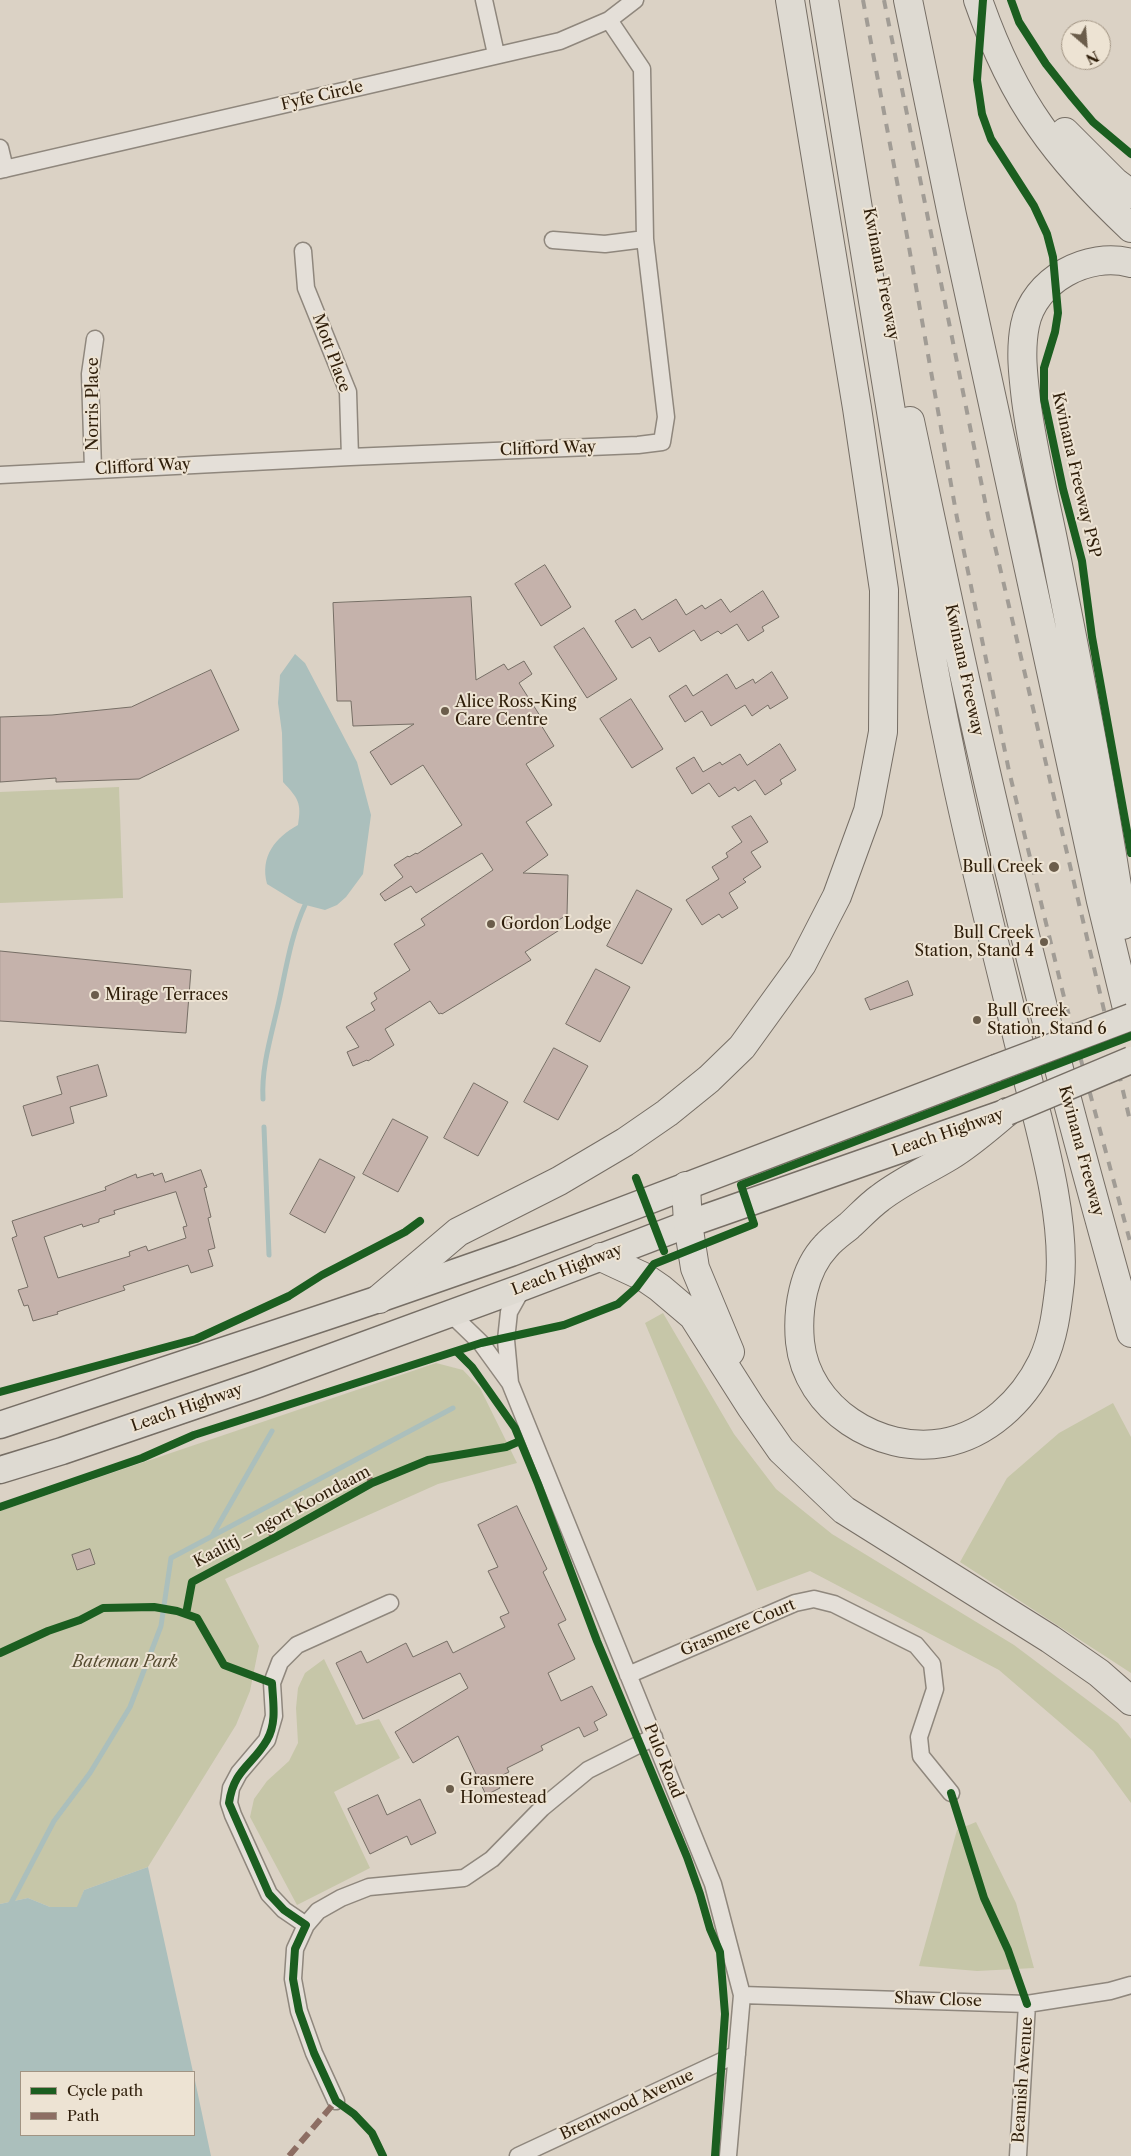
<!DOCTYPE html>
<meta charset="utf-8">
<style>
body{margin:0}
#map{position:relative;width:1131px;height:2156px;overflow:hidden;background:#dbd2c5;font-family:"Libre Caslon Text",serif}
canvas{display:block}
.legend{position:absolute;left:20px;top:2071px;width:175px;height:65px;box-sizing:border-box;background:#ede3d3;border:1px solid #a19483;margin:0;padding:6px 9px;list-style:none;font-size:15px;color:#2f1e0a}
.legend li{display:flex;align-items:center;gap:10px;height:25px}
.legend b{width:25px;border:1px solid #a19483}
.north{position:absolute;left:1061px;top:20px;width:50px;height:50px;box-sizing:border-box;background:#ede3d3;border:1px solid #a19483;border-radius:50%;rotate:153deg;font-size:14px;font-weight:700;line-height:20px;text-align:center;color:#2f1e0a}
.north::after{content:'';display:block;margin:auto;width:18px;height:22px;background:#6b5d4b;clip-path:polygon(50% 0,100% 100%,50% 72%,0 100%)}
</style>
<div id="map">
<canvas width="1131" height="2156"></canvas>
<ul class="legend">
<li><b style="height:6px;background:#1b5e20"></b>Cycle path</li>
<li><b style="height:6px;background:#8d6e63"></b>Path</li>
</ul>
<div class="north">N</div>
</div>
<script>
const ctx = document.querySelector('canvas').getContext('2d');
ctx.lineJoin = 'round';
function fillPath(path, color) {
  ctx.fillStyle = color;
  ctx.fill(path, 'evenodd');
}
function strokePath(path, color, width, dash) {
  ctx.strokeStyle = color;
  ctx.lineWidth = width;
  ctx.lineCap = dash ? 'butt' : 'round';
  ctx.setLineDash(dash || []);
  ctx.stroke(path);
}
function label(font, color, halo, rows, align = 'center') {
  ctx.font = font + ' "Libre Caslon Text",serif';
  ctx.lineWidth = 4;
  ctx.setLineDash([]);
  ctx.textBaseline = 'middle';
  ctx.strokeStyle = halo;
  ctx.fillStyle = color;
  for (const [text, x, y, turn = 0] of rows) {
    ctx.save();
    ctx.translate(x, y);
    ctx.rotate((+turn || 0) * Math.PI / 180);
    ctx.textAlign = isNaN(turn) ? turn : align;
    if (halo) ctx.strokeText(text, 0, 0);
    ctx.fillText(text, 0, 0);
    ctx.restore();
  }
}
fillPath(new Path2D(`
 M119 787 123 898 0 903V792Z
 M663 1313 734 1434 776 1489 832 1534 1014 1645 1118 1723 1131 1739V1803L1093 1751 999 1670 810 1571 757 1591 645 1323Z
 M436 1363 463 1370 480 1388 517 1463 438 1484 225 1579 259 1646 250 1691 236 1725 148 1867 84 1890 78 1907H50L28 1898 0 1904V1511Z
 M1113 1403 1131 1437V1673L960 1562 1007 1478 1059 1433Z
 M324 1659 356 1725 379 1719 400 1758 334 1792 370 1868 297 1905 250 1817 254 1799 267 1781 289 1761 298 1743 296 1708 298 1688 305 1673Z
 M976 1822 1016 1903 1034 1968 977 1971 919 1966 957 1830Z`), '#c6c6a8');
fillPath(new Path2D(`
 M295 654 305 663 357 762 371 815 363 874 346 897 337 905 325 910 298 903 267 884C260 856 275 838 298 825 302 803 298 798 283 782L282 733 278 703 280 675Z
 M148 1867 193 2072H21V2135H194V2076L211 2156H0V1904L28 1898 50 1907H77L84 1890Z`), '#abbfbc');
strokePath(new Path2D(`
 M263 1099C261 1067 272 1033 279 1001 286 969 291 935 305 905
 M264 1127 269 1255
 M212 1536 272 1431
 M9 1907 54 1821 90 1773 130 1707 161 1626 171 1558 453 1408`), '#abbfbc', 5);
const building = new Path2D(`
 M545 565 571 607 541 626 515 584Z
 M763 591 779 617 762 627 764 631 748 641 737 624 721 634 718 631 701 641 694 630 659 652 650 637 632 648 615 621 635 609 642 620 676 599 686 615 702 605 705 609 721 599 730 612Z
 M471 597 476 680 504 664 508 670 524 661 532 674 519 683 544 722 541 725 554 746 526 764 552 805 526 822 548 855 523 873 568 875 567 915 557 921 561 929 525 952 531 960 442 1014 441 1013 439 1014 430 1001 385 1029 394 1045 368 1061 367 1060 353 1066 347 1052 359 1047 346 1027 375 1010 371 1003 377 999 374 993 410 970 394 944 425 925 421 919 493 870 482 853 416 893 411 886 385 901 380 894 403 877 394 865 408 856 409 857 416 853 417 854 462 825 423 765 391 785 370 752 414 724 353 726 351 701H337L333 603Z
 M584 628 617 679 587 698 554 647Z
 M211 670 239 730 139 779 56 782V778L0 782V717L52 715 131 707Z
 M772 672 788 698 770 709 768 705 752 716 745 705 711 726 702 711 685 722 669 696 686 685 693 696 727 674 736 689 753 679 755 683Z
 M631 699 663 749 632 768 600 719Z
 M780 744 796 770 780 780 782 784 765 795 755 780 738 791 735 787 719 797 709 783 692 794 676 768 694 757 703 772 720 762 722 765 740 754 747 765Z
 M751 816 768 842 751 852 761 867 743 879 746 882 729 893 738 908 722 918 719 914 702 925 686 900 719 879 712 867 728 857 726 853 742 842 732 827Z
 M637 890 672 909 642 964 607 946Z
 M0 951 191 970 186 1033 0 1021Z
 M596 969 630 987 600 1042 566 1024Z
 M908 981 913 995 870 1010 865 999Z
 M554 1048 588 1066 558 1120 524 1102Z
 M98 1065 107 1096 70 1107 74 1123 32 1136 23 1106 62 1094 57 1077Z
 M474 1083 508 1102 478 1156 444 1138Z
 M393 1119 428 1137 398 1192 363 1174Z
 M320 1159 355 1177 325 1233 290 1214Z
 M201 1170 207 1187 204 1188 211 1217 208 1218 215 1248 208 1250 213 1266 191 1273 188 1265 123 1286 125 1290 57 1312 58 1314 33 1321 28 1305 24 1306 18 1290 28 1287 12 1238 17 1236 12 1221 106 1190 105 1187 136 1174 137 1178 153 1173 154 1176 162 1173 165 1182ZM176 1192 187 1226 183 1227 186 1238 148 1251 146 1246 129 1252 130 1256 58 1278 44 1237 82 1224 83 1227 99 1222V1219L115 1214 114 1211Z
 M517 1506 547 1569 543 1572 566 1620 558 1624 575 1659 548 1673 561 1701 592 1686 607 1715 594 1722 598 1730 584 1737 579 1727 541 1746 543 1750 507 1768 509 1772 496 1778 500 1788 486 1795 458 1736 413 1763 395 1732 468 1688 460 1673 363 1719 336 1663 361 1651 367 1663 406 1643 413 1657 447 1641 453 1653 505 1627 500 1617 509 1613 488 1571 498 1567 478 1525Z
 M90 1549 95 1564 77 1570 72 1555Z
 M378 1795 387 1815 420 1799 436 1833 411 1845 407 1836 370 1854 348 1809Z`);
fillPath(building, '#c5b2ab');
strokePath(building, '#766e65', 1);
const minor = new Path2D(`
 M484 0 496 54
 M0 148 5 169
 M0 170 560 41 609 20 635 0
 M553 240 605 244 645 239
 M303 251 306 288 348 392 350 457
 M93 469 90 374 95 339
 M0 475 350 457 638 445 662 442 666 417 645 239 642 69 609 20
 M451 1314 481 1343 510 1383 713 1884 742 1995 728 2156
 M510 1383 506 1340 509 1312 523 1287
 M628 1675 795 1603 814 1599 834 1604 916 1645 932 1664 935 1689 919 1737 921 1756 951 1793
 M306 1925 284 1910 269 1894 233 1815 229 1803 231 1788 239 1773 267 1740 274 1716 272 1683 280 1662 297 1645 390 1603
 M742 1995 1027 2004 1110 1991 1131 1985
 M336 2101 314 2053 299 2011 293 1979 295 1949 306 1925 318 1911 341 1898 369 1887 464 1878 492 1859 542 1808 588 1770 654 1737
 M518 2156 737 2054
 M1018 2156 1027 2004`);
const trunk = new Path2D(`
 M0 1425 379 1299 511 1253 996 1068
 M0 1470 62 1451 258 1384 523 1287 688 1224 1002 1114`);
const motorway = new Path2D(`
 M824 0C848 145 871 291 895 436 912 541 928 646 950 750 971 854 998 957 1023 1060 1039 1127 1066 1212 1060 1282 1057 1308 1054 1337 1042 1362 1023 1401 987 1435 943 1443 879 1454 807 1409 800 1342 797 1310 803 1270 826 1246 833 1238 842 1232 849 1226 860 1216 869 1206 880 1198 902 1181 927 1170 950 1156 970 1144 989 1127 1007 1112
 M908 0 952 215 1101 901 1131 1025
 M978 0C993 43 1013 88 1040 126 1066 164 1098 197 1131 228
 M1065 132 1115 182 1131 194
 M910 421C943 576 975 732 1013 886 1049 1036 1089 1184 1131 1333
 M1123 925C1105 803 1081 682 1057 560 1047 507 1033 454 1026 400 1023 375 1020 350 1025 325 1034 280 1088 251 1131 263
 M686 1186 688 1224 695 1268 730 1352
 M601 1257 644 1277 660 1288 693 1316 751 1407 781 1450 844 1510 1050 1639 1099 1673 1131 1701
 M379 1299 458 1232 559 1181 625 1142 667 1113 709 1079 742 1047 802 964 837 896 868 811 883 732 884 590 857 408 790 0`);
strokePath(minor, '#8f877d', 19);
strokePath(trunk, '#766e65', 29);
strokePath(motorway, '#766e65', 30);
strokePath(minor, '#e4dfd8', 16);
strokePath(trunk, '#dedad2', 26);
strokePath(motorway, '#dedad2', 28);
strokePath(new Path2D(`
 M863 0 904 219 957 518 1009 771 1064 997 1131 1245
 M884 0 989 521 1131 1125`), '#a19c95', 4, [9, 9]);
const trunkBridge = new Path2D(`
 M996 1068 1131 1017
 M1007 1112 1131 1060`);
strokePath(trunkBridge, '#766e65', 29, []);
strokePath(trunkBridge, '#dedad2', 26);
strokePath(new Path2D(`
 M367 1474 372 1483
 M267 1527 274 1538
 M289 2156 336 2101`), '#8d6e63', 6, [12, 6]);
strokePath(new Path2D(`
 M983 0 977 80 982 114 991 139 1034 206 1047 234 1053 257 1058 313 1055 332 1044 368V399L1063 489 1082 561 1092 637 1131 853
 M1011 0 1019 22 1046 64 1072 97 1093 122 1131 154
 M636 1178 664 1251
 M457 1352 472 1367 515 1428 538 1484 597 1641 687 1857 700 1894 710 1929 720 1952 725 2014 715 2156
 M0 1392 196 1339 289 1296 322 1275 405 1232 420 1221
 M0 1507 142 1458 194 1435 481 1343 564 1325 618 1304 636 1288 654 1264 754 1224 741 1185 1131 1036
 M186 1614 192 1582 274 1538 372 1483 428 1460 506 1447 520 1441
 M0 1653 48 1631 80 1620 103 1608 154 1607 177 1611 197 1618 224 1665 272 1683C273 1702 277 1723 267 1740 252 1766 234 1769 229 1803L269 1894 284 1910 306 1925 295 1949 293 1979 299 2011 314 2053 336 2101 354 2114 372 2133 383 2156
 M951 1793 984 1898 1008 1950 1027 2004`), '#1b5e20', 8);
for (const [x, y, r, color] of [
 [445,711,5,"#6b5d4b"],
 [1054,867,6,"#6b5d4b"],
 [491,924,5,"#6b5d4b"],
 [1044,942,5,"#6b5d4b"],
 [95,995,5,"#6b5d4b"],
 [977,1020,5,"#6b5d4b"],
 [450,1789,5,"#6b5d4b"]
]) {
  const dot = new Path2D();
  dot.arc(x, y, r, 0, 2 * Math.PI);
  ctx.fillStyle = color;
  ctx.fill(dot);
  strokePath(dot, '#ede3d3', 2);
}
label('16px', '#2f1e0a', '#ede3d3', [
 ["Fyfe Circle",322,96,-13],
 ["Kwinana Freeway",881,274,79],
 ["Mott Place",331,353,70],
 ["Norris Place",93,404,-90],
 ["Clifford Way",548,449,-2],
 ["Clifford Way",143,467,-3],
 ["Kwinana Freeway PSP",1076,475,77],
 ["Kwinana Freeway",964,670,78],
 ["Leach Highway",948,1133,-19],
 ["Kwinana Freeway",1081,1151,75],
 ["Leach Highway",567,1270,-21],
 ["Leach Highway",187,1408,-19],
 ["Kaalitj – ngort Koondaam",282,1517,-28],
 ["Grasmere Court",738,1628,-23],
 ["Pulo Road",663,1761,68],
 ["Shaw Close",938,2000,2],
 ["Beamish Avenue",1023,2080,-86],
 ["Brentwood Avenue",627,2105,-25]
]);
label('16px', '#2f1e0a', '#ede3d3', [
 ["Alice Ross-King",455,702],
 ["Care Centre",455,720],
 ["Bull Creek",1043,867,"right"],
 ["Gordon Lodge",501,924],
 ["Bull Creek",1034,933,"right"],
 ["Station, Stand 4",1034,951,"right"],
 ["Mirage Terraces",105,995],
 ["Bull Creek",987,1011],
 ["Station, Stand 6",987,1029],
 ["Grasmere",460,1780],
 ["Homestead",460,1798]
], 'left');
label('italic 16px', '#574d32', '#ede3d3', [
 ["Bateman Park",125,1662]
]);
</script>
